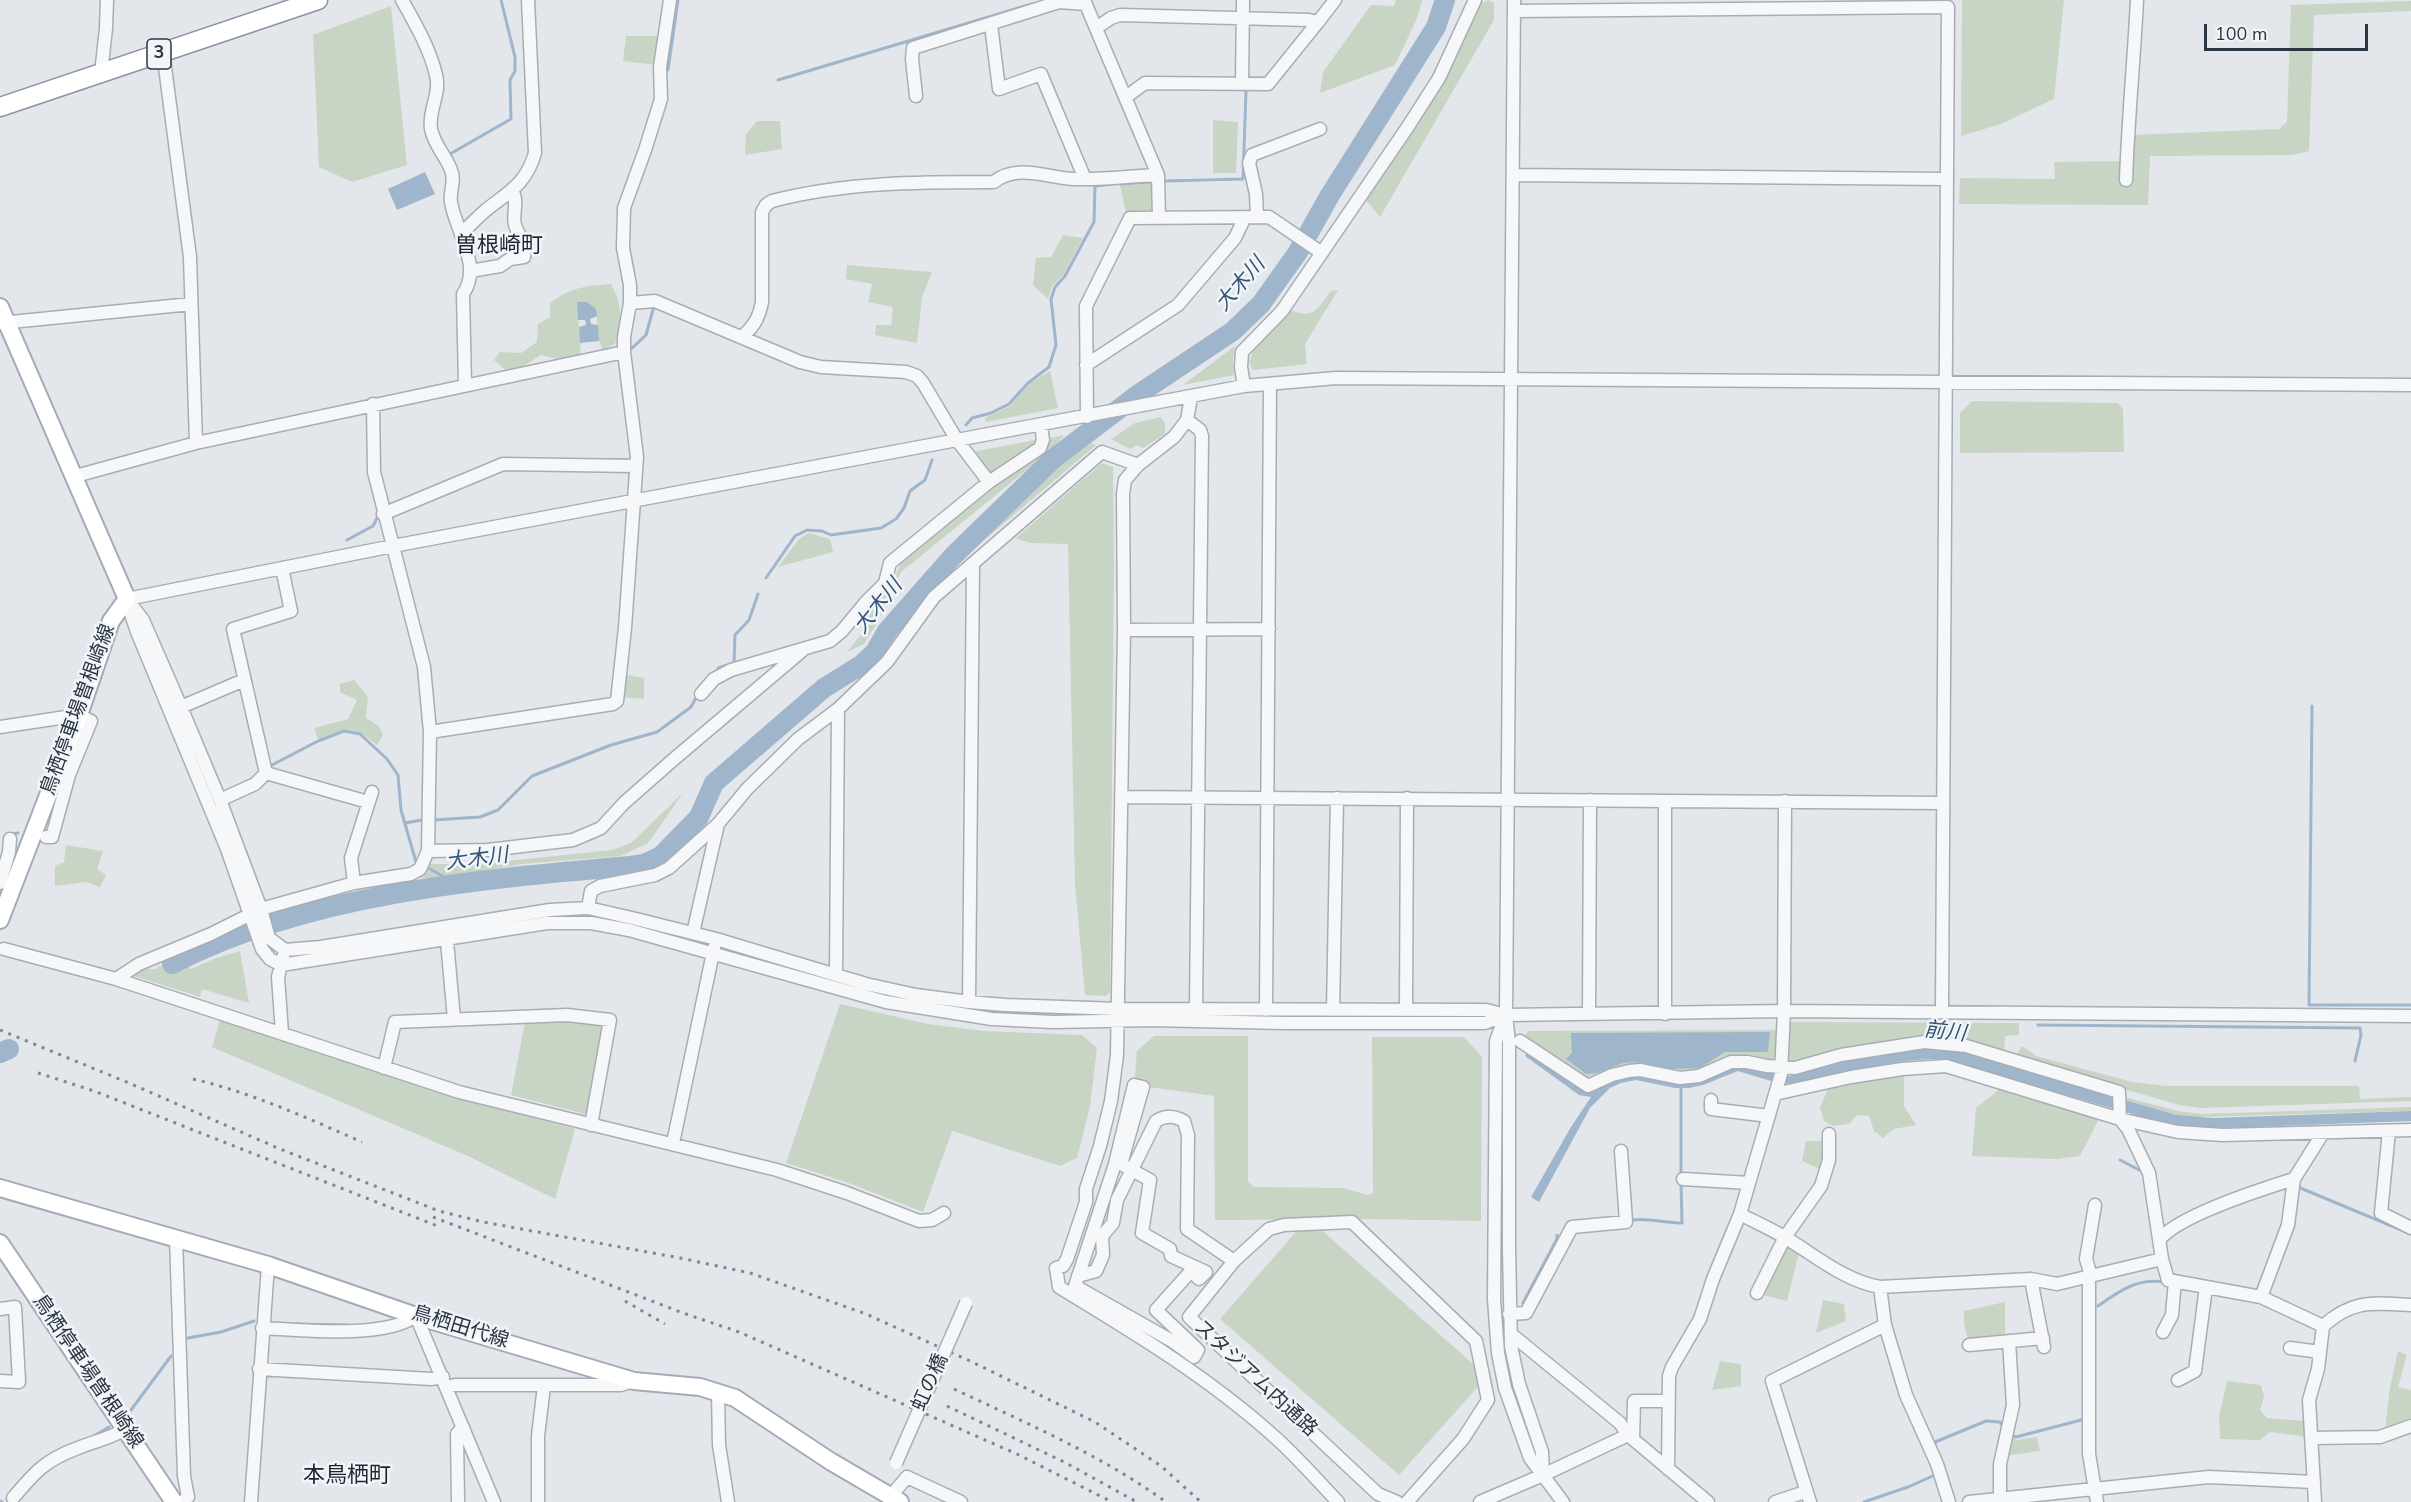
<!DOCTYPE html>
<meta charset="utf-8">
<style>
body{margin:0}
#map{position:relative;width:2411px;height:1502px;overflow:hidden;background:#e3e6eb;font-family:"Nunito Sans",sans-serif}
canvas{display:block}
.scale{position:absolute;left:2204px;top:24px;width:164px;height:27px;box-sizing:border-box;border:3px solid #2a3443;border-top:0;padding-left:8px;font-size:18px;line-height:21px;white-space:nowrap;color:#2a3443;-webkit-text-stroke:4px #f2f5f8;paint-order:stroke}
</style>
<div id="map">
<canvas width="2411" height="1502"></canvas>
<div class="scale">100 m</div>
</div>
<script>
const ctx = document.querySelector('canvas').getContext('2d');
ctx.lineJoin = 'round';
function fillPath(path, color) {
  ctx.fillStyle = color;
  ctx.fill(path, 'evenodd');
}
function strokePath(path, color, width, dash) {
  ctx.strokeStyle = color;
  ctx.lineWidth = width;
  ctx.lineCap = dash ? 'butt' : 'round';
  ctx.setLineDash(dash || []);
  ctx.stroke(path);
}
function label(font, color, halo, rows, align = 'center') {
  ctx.font = font + ' "Nunito Sans","Noto Sans JP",sans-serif';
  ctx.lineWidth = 5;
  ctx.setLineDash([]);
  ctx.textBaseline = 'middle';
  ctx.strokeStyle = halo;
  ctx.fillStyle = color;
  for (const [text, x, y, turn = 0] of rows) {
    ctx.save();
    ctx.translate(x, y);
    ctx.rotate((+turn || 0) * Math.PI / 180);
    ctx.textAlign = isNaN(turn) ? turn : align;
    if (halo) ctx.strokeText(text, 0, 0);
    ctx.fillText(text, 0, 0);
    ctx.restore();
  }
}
fillPath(new Path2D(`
 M1396 0H1422L1418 16 1395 65 1320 93 1323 72 1371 5 1394 6Z
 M1488 0 1494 3V20L1380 217 1365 199 1441 84 1480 4Z
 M1962 0H2064L2054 99 2001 124 1961 136Z
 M2411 1V11L2314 15 2309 151 2292 155 2150 156 2148 205 1959 204 1960 178 2055 179 2054 162 2124 161 2130 135 2279 129 2287 122 2291 5Z
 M391 6 407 165 352 182 319 167 313 35Z
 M626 36H663L657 65 623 61Z
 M1213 120 1238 122 1236 173H1213Z
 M757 121H780L782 149 745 155 746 134Z
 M1153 184 1154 209 1150 212 1126 213 1120 185Z
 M1063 235 1083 238 1064 274 1052 286 1048 299 1033 285 1036 258 1051 257Z
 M847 265 932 272 922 297 917 343 875 335 876 325H891L893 307 868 302 872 284 846 279Z
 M611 284C623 305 622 321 615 344L603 350 599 341 596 309 577 302 581 355 561 360 541 355 522 367 507 371 494 360 500 352 521 353 537 342 538 324 550 317V303C572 287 585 286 611 284Z
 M1338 290 1305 344 1307 364 1253 370 1249 362 1253 352 1291 310C1314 320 1318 308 1331 291Z
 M1235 346 1233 359 1234 375 1183 385Z
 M1050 371 1058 408 986 422 985 418 1010 406 1030 383Z
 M1972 401 2118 403 2123 409 2124 452 1960 453V413Z
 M1161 417 1165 423V434L1143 448 1137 445 1130 449 1111 439 1135 423Z
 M1065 435 1045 455 901 572 878 621 864 644 847 652 867 627 863 618 892 584 903 558 1018 466 1045 450 1050 438Z
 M1035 440 1031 447 991 476 972 452Z
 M1092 443 1096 445 963 558 1063 462Z
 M1102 463 1113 467 1114 567 1110 992 1106 996 1085 995 1075 884 1068 544 1030 543 1016 538Z
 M809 533 830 539 833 552 778 567 799 539Z
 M623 674 644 678V699L620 697Z
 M354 680 368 697 366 718 379 726 383 735 377 745C351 724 348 729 318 739L314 728 348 719 357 700 340 692V684Z
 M683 793 648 843 621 856 522 864 438 879 412 877 429 864H479L612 850 631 843Z
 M66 845 103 851 97 869 106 875 100 887 86 882 55 886V866L64 862Z
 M240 951 249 1003 202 989 200 997 131 975 139 969H157L158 966 187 968 188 966 191 969 216 958Z
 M840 1004 928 1024 983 1031 1082 1035 1097 1048 1090 1106 1077 1158 1060 1166 952 1131 923 1212 846 1182 786 1163Z
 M220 1020 453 1095 575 1129 555 1199 468 1156 212 1047Z
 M567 1021 600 1024 603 1029 587 1112 585 1114 511 1095 525 1022Z
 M1788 1022 2019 1023V1035L2005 1036 2004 1054 1967 1043 1800 1063 1788 1062Z
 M1780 1030 1779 1062 1589 1083 1523 1037 1529 1031Z
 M1154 1036H1248V1181L1253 1187 1344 1188 1367 1195 1373 1193 1372 1037H1464L1482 1057 1481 1221 1367 1219 1215 1220 1214 1096 1134 1085 1137 1051Z
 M2022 1046 2036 1056 2132 1082 2167 1086H2359L2360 1099 2411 1097V1101L2200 1108 2179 1105 2015 1057Z
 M1904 1071V1106L1916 1125 1894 1129 1883 1138 1874 1131 1869 1116 1857 1115 1849 1124 1833 1126 1824 1121 1820 1107 1827 1092 1825 1085Z
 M2002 1087 2100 1117 2080 1156 2056 1159 1972 1156 1976 1108Z
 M2124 1097 2178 1111 2202 1114 2411 1107V1111L2195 1117 2177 1115 2124 1100Z
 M1806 1141H1826L1822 1170 1802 1161Z
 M1301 1226H1317L1481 1371 1483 1381 1399 1475 1220 1319Z
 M1786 1243 1799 1252 1787 1301 1759 1294Z
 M1823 1300 1844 1304 1846 1321 1816 1333Z
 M2005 1302V1336L1968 1340 1964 1324V1311Z
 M2398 1351 2407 1355 2398 1387 2411 1390V1421L2385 1430 2390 1387Z
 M1720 1361 1741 1364V1386L1712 1390Z
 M2227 1381 2261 1385 2264 1397 2260 1410 2267 1418 2304 1421 2308 1437 2270 1432 2260 1440 2220 1439 2219 1417Z
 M2008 1437 2017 1440 2037 1437 2040 1451 2004 1456Z`), '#c8d5c4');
fillPath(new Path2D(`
 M425 172 435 194 397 210 388 189Z
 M577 302H587L596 309 597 316 590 319 591 324 598 325 599 341 580 343 579 327 586 325 585 320H578Z
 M1770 1032 1768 1052H1725L1700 1068 1669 1069 1636 1062 1623 1063 1597 1073 1586 1074 1566 1059 1572 1053 1571 1033Z
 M1922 1047 1960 1050 2027 1072 2177 1115 2213 1118 2411 1111V1121L2225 1128 2181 1126 2146 1118 1942 1059C1894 1058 1845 1073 1799 1086L1798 1082 1781 1084 1738 1071 1703 1085 1689 1088H1675L1636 1080 1621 1083 1610 1088 1590 1108 1539 1202 1531 1197 1571 1127 1591 1097 1579 1095 1525 1056 1527 1052 1584 1091H1589L1624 1074 1671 1080 1731 1065 1751 1066 1789 1076 1862 1057Z`), '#9eb5cb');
strokePath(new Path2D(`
 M668 70 678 0
 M778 80 1032 4
 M450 154 511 119 510 80 515 71V57L501 0
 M1164 181 1243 179 1246 91
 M1120 184 1151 182
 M629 351 646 335 654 306
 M966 425 972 418 991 413 1009 404 1028 383 1049 367 1056 345 1051 299 1055 287 1065 276 1094 222 1095 186 1113 184
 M607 460H630
 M347 540 373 526 378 516
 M766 578 795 536 807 530 822 531 831 535 881 528 896 519 904 508 910 491 925 480 932 460
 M734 664 735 635 749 620 758 594
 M718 668 728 665
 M2312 706 2309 1005H2411
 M272 765 318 741 344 731 360 734 387 759 398 775 401 810 416 862
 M433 820 480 817 498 810 532 776 611 745 657 732 691 707 698 694
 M405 823 422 820
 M10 834 18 833
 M430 869 458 885
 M2038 1025 2360 1028 2361 1035 2355 1061
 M1681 1086V1175
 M2120 1160 2143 1172
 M2298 1187 2411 1234
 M1632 1220C1649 1218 1665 1223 1682 1223L1681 1182
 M1523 1303 1557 1239V1235
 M2098 1306C2119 1291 2137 1278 2164 1282
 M295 1324 346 1325
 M188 1338 221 1332 254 1321
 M131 1410 171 1356
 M2011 1435 2016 1437 2085 1419
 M94 1436 109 1427
 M1935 1446V1442L1986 1421 2000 1422 2003 1427
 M31 1470 42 1461
 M0 1501 2 1502
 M1864 1502 1908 1487 1935 1475`), '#9eb5cb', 3);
strokePath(new Path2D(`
 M172 964C307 894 480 879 630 866L644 864 661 856 699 817 714 783 824 688 861 665 875 652 887 631 953 556 1053 459 1140 393 1233 331 1261 304 1298 252 1330 195 1436 27 1445 0
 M0 1053 9 1049`), '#9eb5cb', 20);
const minor = new Path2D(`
 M402 0C415 23 430 49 436 75 441 94 428 110 431 129 434 145 446 156 451 170 456 181 449 191 451 202 455 230 483 266 463 294L465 385
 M1084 0 1158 175 1159 217
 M1514 0 1506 1015 1509 1042V1248L1511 1346 1519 1384 1542 1452 1543 1475
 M1514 11 1948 7 1942 1012
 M1318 22 1335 0
 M991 25 999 89 1041 74 1085 179
 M1096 28 1111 18 1120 15 1309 20 1318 22 1268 84 1145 83 1126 97
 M163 52 190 257 196 443
 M101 74 106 28 107 0
 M1242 84 1243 0
 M916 96 912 59 913 48 1059 2 1086 4
 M1513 175 1946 179
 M2126 180C2128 120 2134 60 2137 0
 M1257 217 1256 194 1249 163 1252 155 1320 129
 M462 233C470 225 478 217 486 210 510 191 526 184 535 153L528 0
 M470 271 500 266 510 259 524 257C527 240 520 240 515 225 512 214 519 201 512 191
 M630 303 655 301 800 362 821 367 906 372 917 376 923 383 957 440 989 482 1040 448 1043 440 1041 425
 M1 323 191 304
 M742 337C754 326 759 318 762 302V212L766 205 772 201C845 182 919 182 994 182 1017 163 1048 178 1074 179 1102 180 1130 176 1158 175
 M1086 365 1178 305 1235 238 1245 217
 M1244 386 1241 367 1242 352 1282 311 1407 128 1439 78 1475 0
 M1191 397 1187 420 1174 437 1138 465 1125 480 1123 494 1124 630 1117 1055 1111 1101 1100 1146 1086 1189V1202L1067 1259 1063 1266 1056 1268 1059 1287C1135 1333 1211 1379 1277 1439 1299 1459 1318 1481 1338 1502
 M1087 417 1086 306 1130 218 1269 217 1322 253
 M1187 420 1200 430 1202 436 1196 1008
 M72 477 196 443 624 352
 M383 514 503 464 636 466
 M127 599 143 620 181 707 220 800 261 909 269 938 285 950 321 947 550 910 588 908 632 918 716 939 866 984 916 995 969 1002 1005 1005 1119 1009 1486 1010 1506 1015 1784 1011 1781 1074 1740 1214 1713 1279 1700 1319 1672 1367 1669 1376 1668 1469
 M127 599 393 546 1244 386 1336 378 2411 385
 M129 608 137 632 227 849 262 949 270 959 281 965 547 923H591L629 930 886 1002 992 1019 1053 1022 1153 1020 1283 1023H1485L1506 1015
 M1124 630 1269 629
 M701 694 714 679 731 670 830 641 842 631 866 602 885 583 890 563 989 482
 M181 707 244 680
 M0 727 79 715 91 721 69 775 52 837H46
 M430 732 613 704 617 701 625 628 637 457 624 352V337L630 303V285L623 248 624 208 645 150 661 99 660 67 670 0
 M266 773 233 629 291 611 282 568
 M1121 797 1943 803
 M220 800 255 784 266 773 368 802
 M1665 801V1014
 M1785 801 1784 1011 2411 1016
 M428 851 488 850 573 840 601 828 624 803 674 759 803 650
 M0 883 9 852 10 839
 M354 883 351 858 372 792
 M588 908 591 891 600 886 655 875 669 868 718 824 747 789 798 739 838 709 887 662 934 597 1102 452 1138 465
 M446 930 454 1019
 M693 933 718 824
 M4 949 116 979 459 1092 777 1170 847 1193 919 1221 932 1220 944 1213
 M836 974 838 709
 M116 979 139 964 211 934 261 909 354 883 411 874 420 869 428 851 430 732 424 667 374 472 373 404
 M969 1002 973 564
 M1266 1010 1270 384
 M1333 1010 1337 798
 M1406 1010 1407 798
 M1589 1014 1590 800
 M1504 1019 1496 1041 1494 1299 1498 1353 1505 1388 1530 1458 1563 1502
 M282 1033 278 977 283 957
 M1520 1041 1588 1086 1612 1075 1629 1071 1640 1070 1680 1078 1699 1076 1731 1062H1747L1767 1066 1795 1068 1841 1055 1924 1042 1966 1046 2119 1092 2120 1119 2128 1129 2149 1173 2162 1259 2168 1280 2261 1297 2323 1326
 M384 1068 395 1022 567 1015 610 1020 591 1125
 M1134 1085 1143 1087 1121 1164 1150 1180 1142 1233 1170 1249 1171 1256 1206 1272 1199 1279 1191 1271 1156 1310 1198 1350 1194 1357 1172 1341 1075 1286 1115 1164Z
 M1775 1094 1851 1077 1902 1069 1946 1066 2120 1119 2178 1132 2223 1135 2411 1130
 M1711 1100V1109L1769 1116
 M2389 1131 2381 1213 2411 1228
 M673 1143 714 948
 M1683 1179 1749 1183
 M1740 1214C1755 1222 1771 1229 1786 1238 1816 1256 1845 1281 1880 1287L2031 1279 2057 1284 2162 1259
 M176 1238 184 1476 188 1497 182 1502
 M2160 1239C2180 1215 2262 1189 2294 1179
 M1078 1276 1096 1271 1103 1255 1102 1236 1113 1223 1117 1200 1156 1121C1167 1115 1174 1116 1184 1121L1188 1135 1187 1229 1234 1261
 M2089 1276V1454L2097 1502
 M2091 1276 2086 1259 2095 1205
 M2031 1279 2044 1347
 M1880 1287 1885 1325 1906 1395 1937 1464 1949 1502
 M1757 1293 1785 1237 1821 1186 1829 1160V1134
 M2261 1297 2288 1225 2294 1179 2323 1133
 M0 1309 15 1307 19 1382 0 1381
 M1509 1314 1526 1313 1572 1227 1626 1222 1621 1151
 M262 1328C302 1330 384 1339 416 1316L494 1502
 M2163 1332 2172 1315 2175 1281
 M1511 1334 1620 1423 1628 1435
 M1969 1345 2043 1338
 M2290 1348 2320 1352
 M259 1369 431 1379 443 1377
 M2178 1380 2195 1371 2206 1287
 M447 1387 455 1385H621L633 1381
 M718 1393 719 1445 728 1502
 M2312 1438 2380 1437 2411 1426
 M1633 1439 1634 1401H1668
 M890 1497 907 1477 961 1502
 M13 1498C35 1472 45 1460 78 1448 94 1441 110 1439 125 1429
 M2000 1499V1464L2013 1405 2009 1341
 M251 1502 268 1265
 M458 1502 457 1434 463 1427
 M538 1502V1436L544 1386
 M1397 1502 1378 1494 1189 1317 1234 1261 1269 1229 1284 1225 1352 1222 1476 1341 1488 1400 1463 1439 1407 1502
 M1480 1502 1543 1475 1628 1435 1708 1502
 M1775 1502 1805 1492
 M1810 1502 1772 1381 1885 1325
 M1969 1502 2209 1477 2314 1482
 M2315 1502 2309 1400 2318 1369 2323 1326C2353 1299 2373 1303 2411 1305`);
const major = new Path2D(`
 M0 307 127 599 111 621 79 715 0 920
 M0 1188 268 1265 416 1316 634 1381 700 1387 735 1398 830 1461 900 1502
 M0 1243 174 1502`);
const highway = new Path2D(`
 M0 107 318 0`);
strokePath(minor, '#a8adb5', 15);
strokePath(major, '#a2abb7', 20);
strokePath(highway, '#8a94a2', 21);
strokePath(minor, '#f5f7f9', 12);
strokePath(major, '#fff', 16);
strokePath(highway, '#fff', 18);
strokePath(new Path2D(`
 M0 1030 129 1083 280 1149 439 1211 483 1222 680 1258 750 1273 866 1314 968 1360 1095 1422 1161 1466 1201 1502
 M38 1073 94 1091 440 1227
 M193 1079C253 1093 307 1118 362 1142
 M433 1217 683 1313 739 1332 1017 1454 1112 1502
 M625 1301 665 1324
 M954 1389C1026 1423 1101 1455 1166 1502
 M947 1406 1064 1462 1137 1502`), '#7c8695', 3, [3, 6]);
const minorBridge = new Path2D(`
 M896 1463 966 1303`);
strokePath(minorBridge, '#a8adb5', 15, []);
strokePath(minorBridge, '#f5f7f9', 12);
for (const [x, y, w] of [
 [159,54,24]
]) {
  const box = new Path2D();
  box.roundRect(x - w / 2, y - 15, w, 30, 4.5);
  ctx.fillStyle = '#f2f5f8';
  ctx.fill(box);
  strokePath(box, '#2a3443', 1.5);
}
label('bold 18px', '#2a3443', null, [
 ["3",159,54]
]);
label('20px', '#2a3443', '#f2f5f8', [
 ["鳥栖停車場曽根崎線",79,710,-70],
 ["鳥栖田代線",460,1328,17],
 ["鳥栖停車場曽根崎線",87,1372,56],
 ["スタジアム内通路",1255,1379,43],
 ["虹の橋",931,1383,-66]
]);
label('italic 21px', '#345477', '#f2f5f8', [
 ["大木川",1241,285,-49],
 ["大木川",879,607,-51],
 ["大木川",477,860,-7],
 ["前川",1945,1033,6]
]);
label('22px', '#1c2534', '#f2f5f8', [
 ["曽根崎町",499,247],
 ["本鳥栖町",347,1477]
]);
</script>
